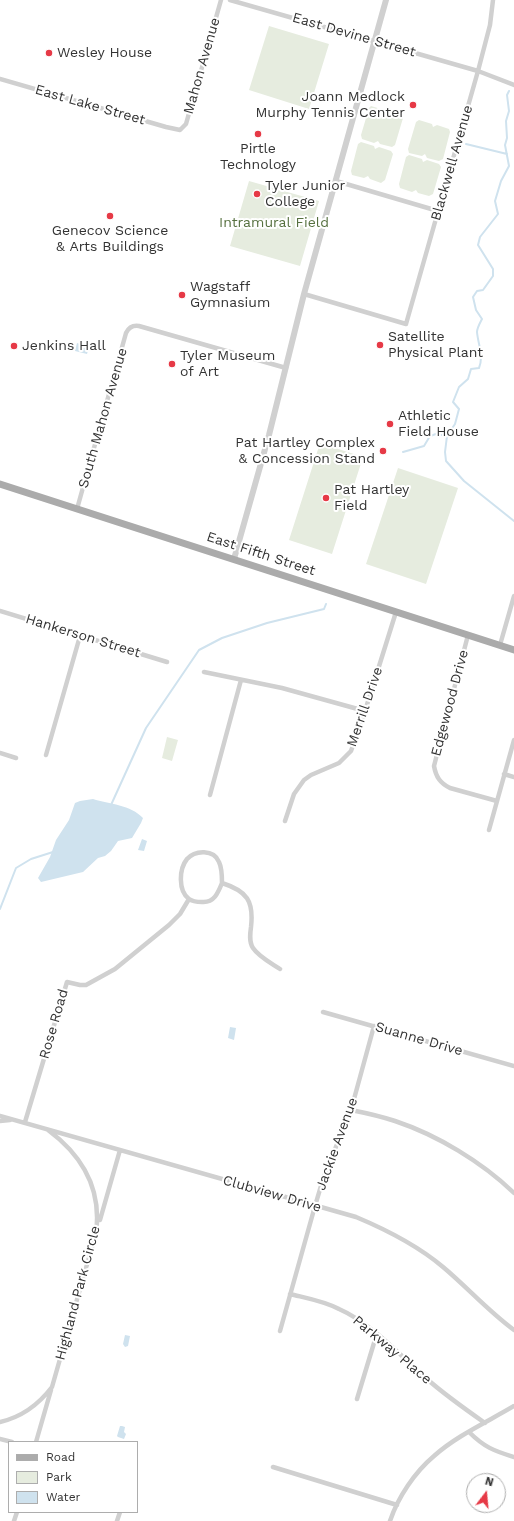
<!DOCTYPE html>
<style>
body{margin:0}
#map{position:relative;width:514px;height:1521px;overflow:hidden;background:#fff;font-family:"Work Sans",sans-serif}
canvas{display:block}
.legend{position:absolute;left:8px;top:1441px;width:130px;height:72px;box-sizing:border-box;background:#fff;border:1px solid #adadad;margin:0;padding:5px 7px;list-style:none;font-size:12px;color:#333}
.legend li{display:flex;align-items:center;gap:8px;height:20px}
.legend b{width:20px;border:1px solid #adadad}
.north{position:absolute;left:466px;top:1473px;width:40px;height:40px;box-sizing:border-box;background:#fff;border:1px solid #adadad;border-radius:50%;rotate:16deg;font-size:11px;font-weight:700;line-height:16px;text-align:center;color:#333}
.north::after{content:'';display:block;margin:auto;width:14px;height:18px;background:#e63946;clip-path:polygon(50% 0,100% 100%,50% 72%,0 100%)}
</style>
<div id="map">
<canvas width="514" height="1521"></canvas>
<ul class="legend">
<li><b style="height:5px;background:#ababab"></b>Road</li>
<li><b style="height:11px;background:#e6ecdf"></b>Park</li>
<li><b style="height:11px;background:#cfe2ee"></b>Water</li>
</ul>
<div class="north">N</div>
</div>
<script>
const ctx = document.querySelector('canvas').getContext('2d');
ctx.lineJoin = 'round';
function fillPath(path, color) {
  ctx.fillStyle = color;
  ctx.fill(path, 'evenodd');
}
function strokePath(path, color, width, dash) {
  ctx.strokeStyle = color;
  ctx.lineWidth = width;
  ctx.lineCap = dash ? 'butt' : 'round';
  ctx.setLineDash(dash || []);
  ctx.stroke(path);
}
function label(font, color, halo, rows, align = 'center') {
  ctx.font = font + ' "Work Sans",sans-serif';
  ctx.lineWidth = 4;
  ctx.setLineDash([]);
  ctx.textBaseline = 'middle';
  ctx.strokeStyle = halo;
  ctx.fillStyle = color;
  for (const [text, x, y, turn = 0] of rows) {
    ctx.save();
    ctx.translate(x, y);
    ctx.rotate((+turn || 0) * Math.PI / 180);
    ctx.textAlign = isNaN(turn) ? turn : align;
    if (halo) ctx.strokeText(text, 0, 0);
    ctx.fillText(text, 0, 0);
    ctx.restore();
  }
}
fillPath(new Path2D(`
 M269 26 329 44 309 109 249 90Z
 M371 106 384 110 386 113 389 111 402 115 403 118 395 145 392 147 380 144 378 141 374 143 362 139 361 135 369 108Z
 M419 120 432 124 433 127 437 125 449 129 450 132 443 159 439 161 427 158 425 154 422 156 409 153 408 149 416 122Z
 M361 142 374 146 375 149 379 147 391 151 393 154 385 180 381 183 370 179 368 176 364 178 352 175 351 171 358 144Z
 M409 155 422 159 423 162 427 160 439 164 441 167 433 194 429 196 418 193 416 190 412 192 400 188 399 184 406 157Z
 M249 181 319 201 300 266 230 246Z
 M320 443 363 457 332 554 289 540Z
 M398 468 458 488 426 584 366 564Z
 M167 737 178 740 172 761 162 758Z`), '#e6ecdf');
fillPath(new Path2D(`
 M77 343 89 347 87 354 75 351Z
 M93 799C109 804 131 805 143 818L141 823 132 838 118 841 111 851 105 856 98 858 83 872 41 882 38 878 50 857 56 840 69 820 75 803 80 801Z
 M142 839 147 841 144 851 138 850Z
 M230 1027 236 1028 234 1040 228 1038Z
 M125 1335 130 1336 128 1346 125 1347 123 1344Z
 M120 1426H122L125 1427 124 1432 126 1434 124 1439 118 1437 117 1436Z`), '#cfe2ee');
strokePath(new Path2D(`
 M509 91 507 95 509 111 506 121 507 138 505 145 509 166 501 181 495 201 498 214 480 237 478 245 493 269V276L483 290 477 291 473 297 476 310 482 319C480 323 477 328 477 332 478 344 484 356 479 368L471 369 468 379 459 387 453 402 459 409 455 424 447 436 445 452 446 461 464 481 514 521
 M466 144 507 154
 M403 452 424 446 430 436 436 434 447 436
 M111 805 146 728 199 650 222 638 267 623 324 609 326 604
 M0 909 16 868 31 859 53 852`), '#cfe2ee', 2);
strokePath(new Path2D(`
 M230 0 478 71 514 85
 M0 79 166 127 180 130 186 124 221 0
 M336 181 438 211
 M304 294 406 324 478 71 490 25 493 0
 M77 509 126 333C129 327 133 325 139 326L286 368
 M0 611 167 662
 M468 635 434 766C436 777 440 783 450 788L497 801
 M500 645 514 596
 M204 672 282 688 365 711
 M0 753 16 758
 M46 755 80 636
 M504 774 514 777
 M210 795 241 680
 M285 821 294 794 304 780 311 775 339 763 351 751 365 711 396 612
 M489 830 514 740
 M222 883C218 893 214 903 202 902 198 902 193 902 189 899 178 891 179 869 187 859 195 850 214 849 219 862 222 868 222 876 222 883 247 891 254 901 251 927 250 934 249 942 253 948 259 957 271 963 280 969
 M323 1012 514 1066
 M351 1110C366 1113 380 1116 395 1121 437 1135 482 1162 514 1193
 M0 1116 356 1217C387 1230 417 1245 443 1267 467 1287 488 1311 514 1330
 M0 1121 10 1120
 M25 1122 67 982 80 985H86L115 969 169 925 180 914 189 899
 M100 1220 120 1150
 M290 1294C306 1298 324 1301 339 1309 371 1323 401 1356 427 1379 445 1395 465 1409 485 1423
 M280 1331 315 1206 324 1176 351 1110 374 1026
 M357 1399 374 1343 378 1335
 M0 1422C22 1417 39 1404 52 1387L96 1233C102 1189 83 1156 48 1130
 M469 1432C484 1447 494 1451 514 1457
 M0 1439 12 1442
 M36 1442 51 1390
 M273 1467 397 1505
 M14 1521 17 1512
 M117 1521 120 1512
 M390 1521C398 1497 415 1472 434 1456 456 1436 489 1421 514 1406`), '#d0d0d0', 4.5);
strokePath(new Path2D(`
 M234 559 269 435 304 294 386 0`), '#d0d0d0', 6);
strokePath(new Path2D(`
 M0 484 514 650`), '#ababab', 7);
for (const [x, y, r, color] of [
 [49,53,4,"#e63946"],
 [413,105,4,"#e63946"],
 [258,134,4,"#e63946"],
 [257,194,4,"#e63946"],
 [110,216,4,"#e63946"],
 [182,295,4,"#e63946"],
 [380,345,4,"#e63946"],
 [14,346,4,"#e63946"],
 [172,364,4,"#e63946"],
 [390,424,4,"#e63946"],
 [383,451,4,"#e63946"],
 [326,498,4,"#e63946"]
]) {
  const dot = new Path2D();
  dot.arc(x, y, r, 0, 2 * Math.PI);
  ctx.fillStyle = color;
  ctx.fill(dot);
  strokePath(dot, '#fff', 1.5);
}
label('14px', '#333', '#fff', [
 ["East Devine Street",354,35,16],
 ["Mahon Avenue",202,66,-74],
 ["East Lake Street",90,105,16],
 ["Blackwell Avenue",452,163,-74],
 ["South Mahon Avenue",103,418,-74],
 ["East Fifth Street",261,554,18],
 ["Hankerson Street",83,636,17],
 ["Edgewood Drive",450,703,-75],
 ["Merrill Drive",365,707,-71],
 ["Rose Road",54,1024,-74],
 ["Suanne Drive",419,1039,16],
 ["Jackie Avenue",337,1144,-70],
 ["Clubview Drive",272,1194,16],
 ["Highland Park Circle",78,1293,-75],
 ["Parkway Place",392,1350,40]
]);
label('14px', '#333', '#fff', [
 ["Wesley House",57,53],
 ["Joann Medlock",405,97,"right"],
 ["Murphy Tennis Center",405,113,"right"],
 ["Pirtle",258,149,"center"],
 ["Technology",258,165,"center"],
 ["Tyler Junior",265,186],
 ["College",265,202],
 ["Genecov Science",110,231,"center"],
 ["& Arts Buildings",110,247,"center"],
 ["Wagstaff",190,287],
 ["Gymnasium",190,303],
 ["Satellite",388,337],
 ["Physical Plant",388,353],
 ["Jenkins Hall",22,346],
 ["Tyler Museum",180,356],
 ["of Art",180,372],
 ["Athletic",398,416],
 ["Field House",398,432],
 ["Pat Hartley Complex",375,443,"right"],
 ["& Concession Stand",375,459,"right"],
 ["Pat Hartley",334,490],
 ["Field",334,506]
], 'left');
label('14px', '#56703f', '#fff', [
 ["Intramural Field",274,223]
]);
</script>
